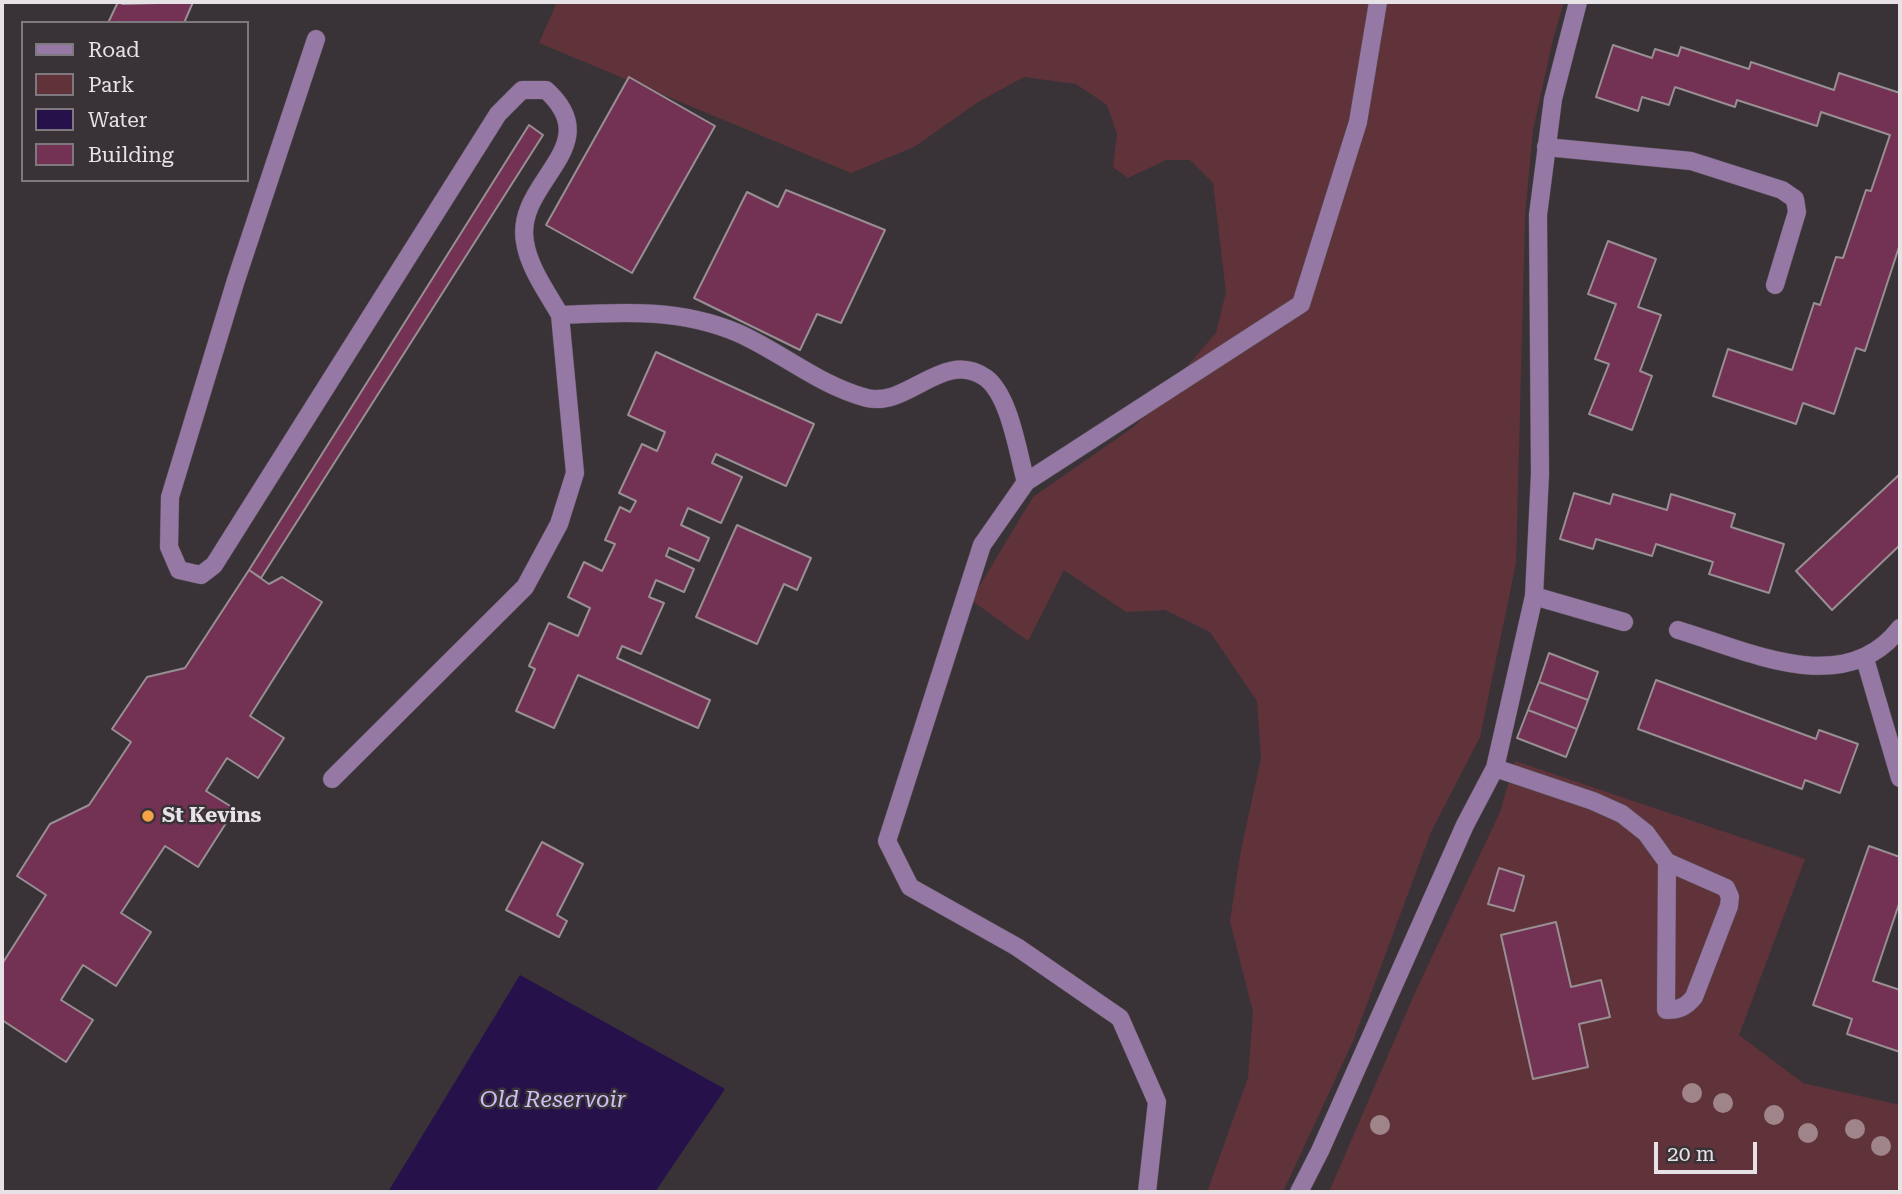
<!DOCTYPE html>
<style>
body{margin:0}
#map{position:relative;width:1902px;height:1194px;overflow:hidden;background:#393338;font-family:"Roboto Serif",serif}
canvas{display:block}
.frame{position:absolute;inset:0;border:4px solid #e6e2e6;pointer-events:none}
.legend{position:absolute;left:21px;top:21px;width:228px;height:161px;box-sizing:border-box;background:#393338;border:2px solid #7e797e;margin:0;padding:9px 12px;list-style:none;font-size:21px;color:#e6e2e6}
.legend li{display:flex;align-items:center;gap:14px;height:35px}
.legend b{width:35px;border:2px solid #7e797e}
.scale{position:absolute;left:1654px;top:1142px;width:103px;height:32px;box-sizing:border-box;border:4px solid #e6e2e6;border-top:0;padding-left:9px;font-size:21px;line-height:24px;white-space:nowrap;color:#e6e2e6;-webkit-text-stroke:5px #393338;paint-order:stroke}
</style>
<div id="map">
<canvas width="1902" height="1194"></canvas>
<div class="frame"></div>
<ul class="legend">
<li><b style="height:9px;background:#9578a4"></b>Road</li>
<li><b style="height:19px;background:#60333b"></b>Park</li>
<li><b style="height:19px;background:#26114b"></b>Water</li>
<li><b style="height:19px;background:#733153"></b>Building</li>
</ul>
<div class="scale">20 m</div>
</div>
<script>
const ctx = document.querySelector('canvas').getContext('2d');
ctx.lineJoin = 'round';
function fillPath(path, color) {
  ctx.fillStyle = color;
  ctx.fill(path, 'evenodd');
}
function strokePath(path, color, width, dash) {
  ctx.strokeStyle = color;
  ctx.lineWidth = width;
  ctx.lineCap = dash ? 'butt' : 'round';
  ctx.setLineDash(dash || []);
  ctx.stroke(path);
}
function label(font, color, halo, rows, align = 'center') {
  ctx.font = font + ' "Roboto Serif",serif';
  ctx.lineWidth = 5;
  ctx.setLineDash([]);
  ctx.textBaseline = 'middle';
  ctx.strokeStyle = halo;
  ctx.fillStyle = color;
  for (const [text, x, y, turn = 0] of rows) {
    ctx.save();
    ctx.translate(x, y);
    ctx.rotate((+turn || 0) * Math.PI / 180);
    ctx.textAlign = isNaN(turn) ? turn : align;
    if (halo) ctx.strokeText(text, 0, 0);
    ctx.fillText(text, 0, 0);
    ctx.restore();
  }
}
fillPath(new Path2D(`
 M557 2H1564L1553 39 1533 130 1525 216 1516 563 1480 737 1431 832 1353 1041 1283 1192H1207L1248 1078 1253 1012 1230 921 1241 850 1261 758 1257 701 1210 632 1165 610 1126 612 1064 570 1028 641 971 600 1033 497 1135 426 1216 333 1226 292 1213 183 1190 160H1166L1128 178 1113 167 1117 134 1107 105 1076 84 1024 77 978 102 914 147 851 173 539 43Z
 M1515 761 1805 859 1739 1035 1803 1083 1900 1105V1192H1329L1414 995 1500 812Z`), '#60333b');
fillPath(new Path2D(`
 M520 975 725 1089 655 1192H388Z`), '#26114b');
const building = new Path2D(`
 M118 2 123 4 193 2 184 23H108Z
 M1613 45 1652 58 1655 49 1678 56 1681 47 1749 69 1751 62 1834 90 1839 73 1900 93V244L1865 351 1856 348 1834 414 1803 403 1796 424 1713 396 1728 349 1792 370 1814 303 1820 305 1836 257 1843 258 1866 190 1871 191 1890 135 1821 112 1817 126 1737 100 1735 107 1675 87 1669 105 1642 97 1638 111 1596 97Z
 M629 77 715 126 632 273 546 225Z
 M529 125 543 135 261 578 249 570Z
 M786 190 885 230 841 323 817 314 800 350 694 298 747 192 778 207Z
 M1608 241 1656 259 1638 307 1661 315 1640 371 1652 376 1632 430 1589 414 1609 364 1595 359 1616 304 1588 294Z
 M656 352 814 424 786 486 716 454 712 463 742 477 721 523 688 508 681 525 709 538 699 561 669 548 666 556 694 569 684 592 656 580 649 597 664 603 641 654 622 646 617 658 710 700 698 728 578 675 554 728 516 711 535 669 529 666 549 623 578 636 590 608 568 597 584 562 602 571 615 544 605 540 620 507 630 512 636 501 619 493 642 444 657 451 665 432 628 415Z
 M1900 474V545L1832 610 1796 571Z
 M1574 493 1610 504 1613 494 1667 510 1671 494 1735 514 1731 527 1784 544 1769 593 1709 574 1713 562 1656 544 1652 556 1596 539 1593 549 1560 539Z
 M737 525 811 558 797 590 784 584 757 644 696 617Z
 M249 570 269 584 282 577 322 602 250 716 284 738 258 778 227 758 206 791 235 809 198 867 165 846 121 913 151 932 116 986 83 965 61 1000 93 1020 66 1062 2 1020V964L46 895 17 876 50 824 89 805 131 742 112 729 147 677 185 668Z
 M1549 653 1598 672 1588 700 1539 682Z
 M1656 680 1816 739 1819 730 1858 744 1840 793 1805 780 1802 789 1638 729Z
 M1539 682 1588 700 1577 729 1528 710Z
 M1528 710 1577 729 1566 757 1517 738Z
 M542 842 583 864 557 915 567 921 559 937 506 910Z
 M1869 846 1900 857V901L1873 981 1900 990V1052L1847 1034 1852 1019 1813 1005Z
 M1499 868 1524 876 1514 911 1488 904Z
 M1556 922 1571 987 1601 980 1610 1017 1579 1024 1588 1067 1533 1079 1501 935Z`);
fillPath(building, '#733153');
strokePath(building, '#988f93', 2);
const minor = new Path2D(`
 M316 39 236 280 170 497 169 547 179 570 201 575 214 565 498 114 522 90H546C609 147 514 181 525 242 529 268 547 292 560 315
 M1546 147 1691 161 1782 190 1795 199 1797 212 1775 285
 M1026 482 1301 304 1358 122 1378 2
 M1534 596 1624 622
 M1678 630C1748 651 1845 700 1900 628
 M1865 659 1900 778
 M1495 768 1593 801 1622 814 1646 833 1667 862 1726 888 1730 897 1729 906 1694 997C1686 1007 1679 1010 1666 1010L1667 862
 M332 779 525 587 559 524 575 473 560 315C621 312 680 308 738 333 781 352 820 386 867 398 908 408 944 348 986 378 1010 396 1018 454 1026 482L982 545 887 841 910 887 1017 947 1120 1018 1157 1102 1147 1192
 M1299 1192 1320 1151 1465 825 1495 768 1534 596 1540 474 1538 215 1553 99 1578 2`);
strokePath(minor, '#554f54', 19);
strokePath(minor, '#9578a4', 18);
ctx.fillStyle = '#9f8489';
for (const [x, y] of [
 [1692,1093],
 [1723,1103],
 [1774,1115],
 [1380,1125],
 [1855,1129],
 [1808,1133],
 [1881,1146]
]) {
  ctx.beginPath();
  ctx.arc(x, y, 10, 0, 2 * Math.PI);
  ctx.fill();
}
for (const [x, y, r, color] of [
 [148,816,7,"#f5a346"]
]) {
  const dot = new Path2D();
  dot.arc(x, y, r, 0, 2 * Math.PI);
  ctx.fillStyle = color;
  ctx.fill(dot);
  strokePath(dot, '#393338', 2.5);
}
label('bold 21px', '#e6e2e6', '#393338', [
 ["St Kevins",162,816]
], 'left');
label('italic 23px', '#ccc0f8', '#393338', [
 ["Old Reservoir",553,1100]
]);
</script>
